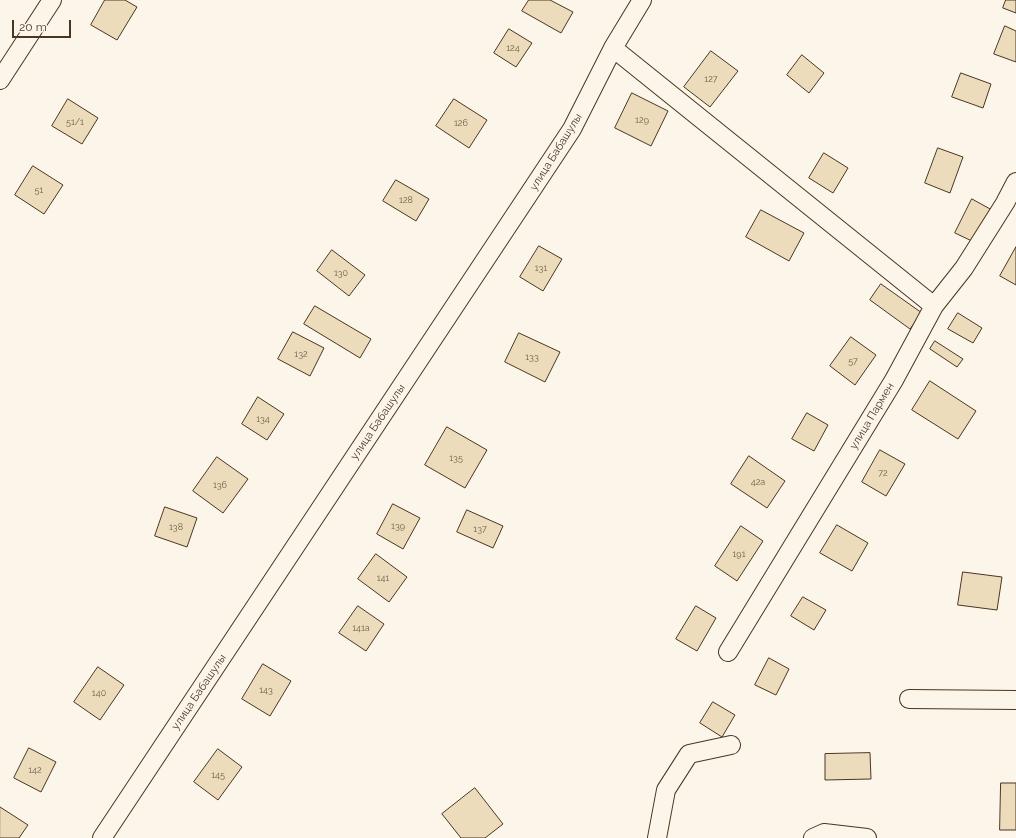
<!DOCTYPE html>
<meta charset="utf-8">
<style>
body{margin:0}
#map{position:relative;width:1016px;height:838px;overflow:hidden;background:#fbf6e9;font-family:Raleway,sans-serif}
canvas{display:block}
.scale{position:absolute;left:12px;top:20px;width:59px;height:18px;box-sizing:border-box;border:2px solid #4a3520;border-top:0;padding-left:5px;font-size:12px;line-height:14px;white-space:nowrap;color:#4a3520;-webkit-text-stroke:3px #fbf6e9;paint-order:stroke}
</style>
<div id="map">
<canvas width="1016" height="838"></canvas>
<div class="scale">20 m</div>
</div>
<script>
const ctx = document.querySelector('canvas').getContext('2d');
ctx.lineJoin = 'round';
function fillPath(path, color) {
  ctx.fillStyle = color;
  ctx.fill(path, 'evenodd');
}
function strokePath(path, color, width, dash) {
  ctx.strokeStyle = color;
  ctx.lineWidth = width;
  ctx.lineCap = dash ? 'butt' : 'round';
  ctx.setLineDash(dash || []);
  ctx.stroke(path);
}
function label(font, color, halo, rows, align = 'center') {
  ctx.font = font + ' Raleway,sans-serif';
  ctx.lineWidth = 3;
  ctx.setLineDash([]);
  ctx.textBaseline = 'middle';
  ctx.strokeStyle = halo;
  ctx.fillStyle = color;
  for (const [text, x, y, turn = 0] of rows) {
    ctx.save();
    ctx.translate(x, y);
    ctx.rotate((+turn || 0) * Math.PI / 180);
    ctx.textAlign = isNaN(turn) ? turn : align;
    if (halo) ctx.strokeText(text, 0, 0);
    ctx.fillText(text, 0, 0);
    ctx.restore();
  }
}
const building = new Path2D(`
 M105 0H125L137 7 117 40 91 25Z
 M529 0H550L573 12 561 33 522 11Z
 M1006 0H1016V13L1003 8Z
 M1005 26 1016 31V62L994 54Z
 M509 29 532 43 516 67 494 53Z
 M711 51 738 71 710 107 684 87Z
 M802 55 824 73 809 93 787 75Z
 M961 73 991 84 983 108 952 97Z
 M632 93 668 111 651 146 615 128Z
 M68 99 98 118 82 144 52 126Z
 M454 99 487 120 469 148 436 126Z
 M938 148 963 157 950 193 925 183Z
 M824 153 848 168 833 193 809 178Z
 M33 166 63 185 44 214 15 195Z
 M396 180 429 199 416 221 383 201Z
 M972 199 992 210 976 243 955 233Z
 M761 210 804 233 789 261 746 237Z
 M539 246 562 259 543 291 520 277Z
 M1016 247V285L1000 276Z
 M332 250 365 275 349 296 317 271Z
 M881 284 922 313 910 329 870 300Z
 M315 306 371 339 360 358 304 324Z
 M958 313 982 328 973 343 948 329Z
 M293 332 324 348 310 376 278 359Z
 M519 333 560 352 545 382 505 362Z
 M851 337 876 355 855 385 830 366Z
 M935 341 963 359 957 367 930 349Z
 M930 381 976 411 958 439 912 410Z
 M258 397 284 414 267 440 242 424Z
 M807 413 828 425 814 451 792 439Z
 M447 427 487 450 465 488 425 465Z
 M880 450 905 464 886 496 862 482Z
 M749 456 785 481 767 508 731 484Z
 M217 457 248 479 223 513 193 491Z
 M393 504 420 518 403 549 377 534Z
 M165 507 197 518 187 547 155 536Z
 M467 510 503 526 493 548 457 532Z
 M837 525 868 543 852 571 820 553Z
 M741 526 763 541 737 581 715 566Z
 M376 554 407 577 389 602 358 579Z
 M963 572 1002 577 997 610 958 605Z
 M803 597 826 610 814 630 791 616Z
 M358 606 384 624 366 651 339 633Z
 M696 606 716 618 697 651 676 639Z
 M769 658 789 669 776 695 755 685Z
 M263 664 291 681 270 716 242 699Z
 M98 667 124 685 100 720 74 702Z
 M713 702 735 715 722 737 700 723Z
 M29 748 56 762 41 792 14 778Z
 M218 749 242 767 218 800 194 782Z
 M870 753 871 779 825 780V754Z
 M1001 783H1016V830H1000Z
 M475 788 503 824 485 838H461L442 814Z
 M0 807 28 825 19 838H0Z`);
fillPath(building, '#ecdcbc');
strokePath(building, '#4a3520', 1);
const street = new Path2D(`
 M613 48 934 306
 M0 80 52 0
 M728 652 894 380 934 306 964 268 1005 203 1016 182
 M909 699 1016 700
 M102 838 572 129 613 48 642 0
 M657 838 666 790 689 754 731 745
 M813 838 824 833 867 838`);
strokePath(street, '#4a3520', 20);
strokePath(street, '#fbf6e9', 18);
label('9px', '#725f47', null, [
 ["124",513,48],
 ["127",711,79],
 ["129",642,120],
 ["51/1",75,122],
 ["126",461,123],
 ["51",39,190],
 ["128",406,200],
 ["131",541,268],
 ["130",341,273],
 ["132",301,354],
 ["133",532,357],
 ["57",853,361],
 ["134",263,419],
 ["135",456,458],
 ["72",883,473],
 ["42а",758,482],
 ["136",220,485],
 ["139",398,526],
 ["138",176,527],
 ["137",480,529],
 ["191",739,554],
 ["141",383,578],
 ["141а",361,628],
 ["143",266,690],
 ["140",99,693],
 ["142",35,770],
 ["145",218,775]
]);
label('11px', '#4a3520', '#fbf6e9', [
 ["улица Бабашулы",556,152,-58],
 ["улица Пармен",872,416,-59],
 ["улица Бабашулы",378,422,-56],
 ["улица Бабашулы",199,692,-56]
]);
</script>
